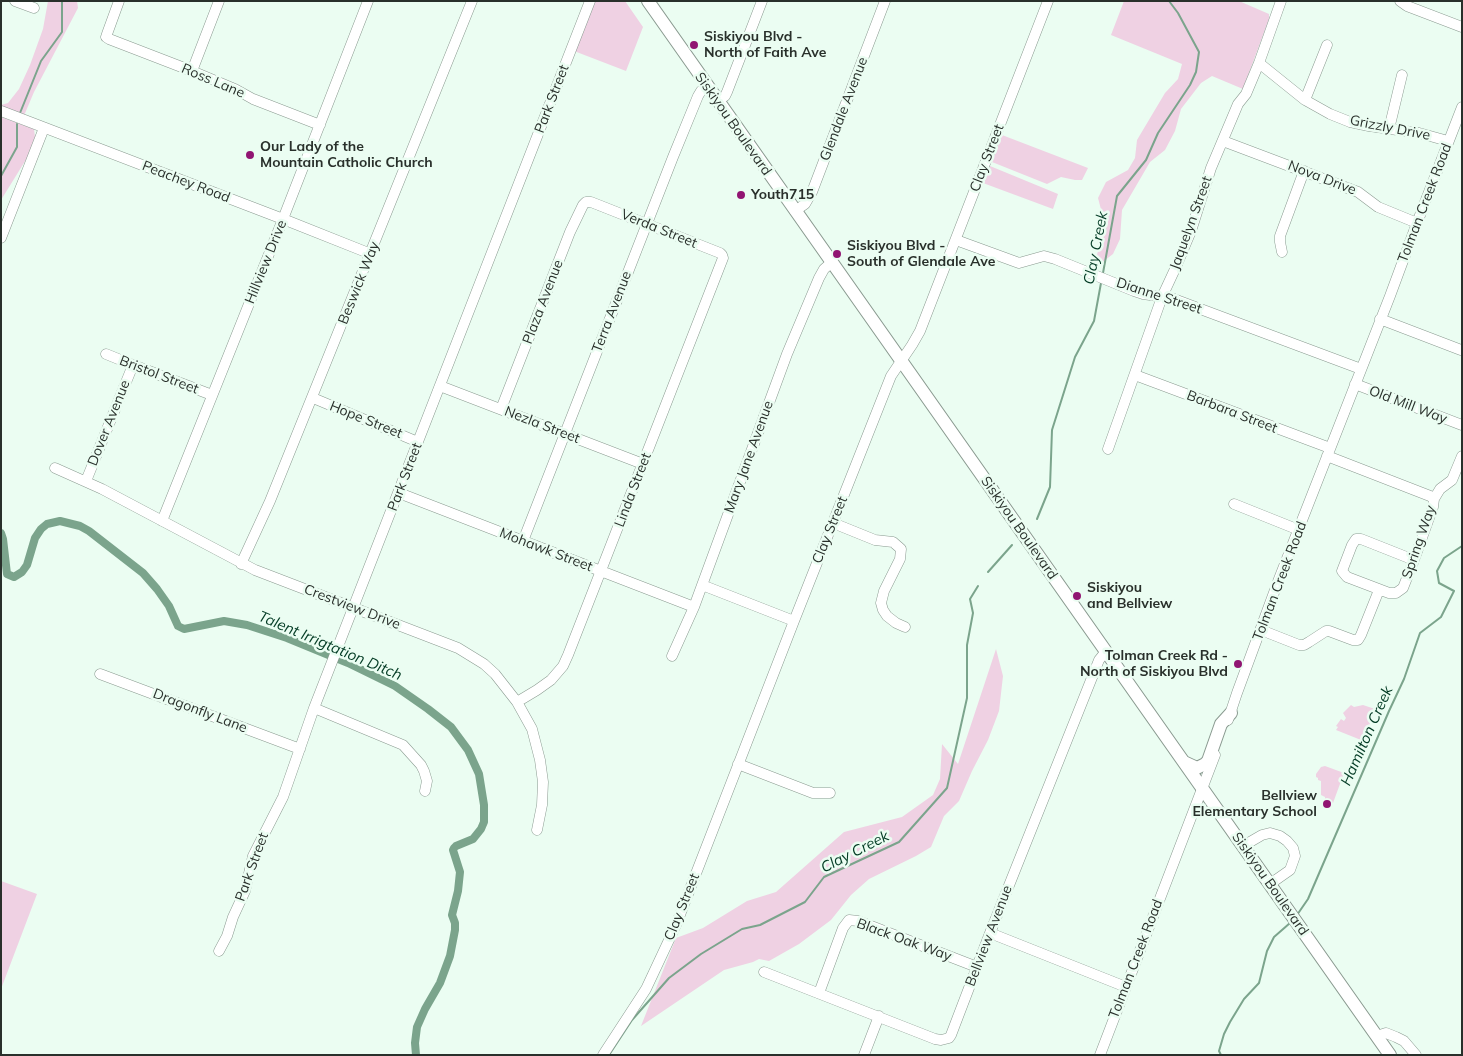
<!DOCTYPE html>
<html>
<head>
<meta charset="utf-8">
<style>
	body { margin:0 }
	#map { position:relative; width:1463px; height:1056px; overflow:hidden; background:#ebfdf2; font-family:Mulish,sans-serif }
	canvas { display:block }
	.frame { position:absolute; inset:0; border:2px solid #29302b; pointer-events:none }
</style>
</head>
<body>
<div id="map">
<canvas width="1463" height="1056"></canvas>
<div class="frame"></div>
</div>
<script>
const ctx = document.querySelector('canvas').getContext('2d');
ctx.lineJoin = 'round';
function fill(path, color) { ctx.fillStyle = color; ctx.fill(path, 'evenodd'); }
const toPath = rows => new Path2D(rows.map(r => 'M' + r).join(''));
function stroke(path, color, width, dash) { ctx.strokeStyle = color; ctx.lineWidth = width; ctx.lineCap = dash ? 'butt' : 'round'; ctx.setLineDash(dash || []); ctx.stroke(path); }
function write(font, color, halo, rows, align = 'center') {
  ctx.font = font + ' Mulish,sans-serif'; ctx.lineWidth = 5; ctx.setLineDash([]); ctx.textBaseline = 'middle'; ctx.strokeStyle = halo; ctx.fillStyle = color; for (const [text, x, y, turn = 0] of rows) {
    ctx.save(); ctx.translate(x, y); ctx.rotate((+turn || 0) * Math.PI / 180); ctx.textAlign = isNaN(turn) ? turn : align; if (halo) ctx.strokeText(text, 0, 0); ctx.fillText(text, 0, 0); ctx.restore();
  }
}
fill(toPath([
	[48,1,77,1,78,8,34,92,23,118,1,108,1,105,8,103,19,89,30,65,43,29],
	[594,1,625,1,643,27,626,71,574,51],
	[1124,1,1239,1,1269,14,1269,19,1243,89,1212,76,1201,83,1181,109,1175,131,1165,150,1150,162,1122,210,1120,239,1113,254,1100,264,1097,270,1092,268,1104,235,1103,217,1098,198,1106,182,1128,170,1135,158,1137,140,1165,93,1178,79,1182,64,1111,35],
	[1,117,34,129,35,137,27,158,1,200],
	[1002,135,1088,168,1082,180,1075,180,1061,177,1047,184,992,162],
	[990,166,1058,194,1053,209,983,183],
	[996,649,1003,676,999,711,988,740,972,771,959,801,944,816,931,847,916,856,869,879,851,895,831,920,799,944,769,961,759,959,753,962,724,970,641,1026,676,938,703,928,747,901,776,892,844,832,902,817,933,795,940,779,942,744,958,764],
	[1351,705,1354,707,1363,705,1375,709,1365,737,1361,740,1336,730,1338,727,1336,726,1341,719,1344,721,1346,718,1343,713],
	[1325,766,1344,773,1333,803,1325,800,1325,797,1321,795,1321,781,1318,780,1318,778,1316,777,1316,774,1321,767],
	[1,881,37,894,1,989]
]), '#efd1e3');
stroke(toPath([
	[20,113,41,61,62,32,62,1],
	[1,176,17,147,17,124],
	[1103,273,1117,196,1146,160,1158,133,1190,85,1196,72,1199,52,1178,13,1169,1],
	[1037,519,1050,487,1052,430,1075,357,1094,321,1101,283],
	[988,572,1012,545],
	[1297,915,1308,899,1389,711,1404,679,1420,633,1441,617,1454,591,1439,583,1437,571,1444,558,1462,546],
	[609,1055,632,1020,669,978,701,954,742,929,760,925,805,902,824,877,899,842,947,788,967,698,967,645,973,613,970,599,978,586],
	[1221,1055,1219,1051,1224,1034,1230,1022,1244,999,1259,983,1267,951,1274,937,1290,923]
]), '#7ba48c', 2);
stroke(toPath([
	[1,533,3,539,7,574,14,577,22,572,27,565,35,538,41,529,47,524,60,521,80,526,89,531,143,573,157,589,169,606,178,626,184,629,224,621,247,625,287,638,348,663,395,686,428,709,451,727,468,750,479,774,484,805,484,822,481,829,473,839,456,846,454,848,453,850,460,872,458,891,452,915,455,923,455,930,450,956,440,983,425,1009,417,1027,415,1043,416,1055]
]), '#7ba48c', 8);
const minor = toPath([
	[15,1,34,8],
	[119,1,107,34,106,37,109,39,192,71,235,89,253,99,320,125],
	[1400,1,1407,6,1462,27],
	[1259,63,1305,100,1330,114,1350,122,1369,126,1419,133,1448,141],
	[192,71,219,1],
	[1305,100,1327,45],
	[718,101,725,96,727,92,762,1],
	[1,111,283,219,371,254],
	[1389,129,1402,75],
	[1223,141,1358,192,1378,207,1417,223],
	[795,211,805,204,812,192,885,1],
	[1,238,44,128],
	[956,240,1019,263,1044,256,1055,259,1134,291,1143,294,1171,298,1361,369],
	[1282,252,1280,242,1280,236,1304,171],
	[1380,319,1461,350],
	[106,354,133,365,212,395],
	[1135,375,1330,448],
	[1355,384,1462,425],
	[440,386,643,464],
	[313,398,418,442],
	[501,409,570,232,583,205,586,202,591,202,720,253,722,255,723,258,568,655,563,666,551,680,537,690,517,702],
	[1108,449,1162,297,1175,269,1191,231,1211,168,1238,104,1246,94,1259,63,1281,1],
	[1327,456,1430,496,1434,499],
	[55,468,102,489,255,570,458,648,484,664,495,674,517,702,532,729,540,760,543,782,542,805,537,830],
	[86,481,133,365],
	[399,493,694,607],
	[1234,504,1299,530],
	[162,521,283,219,368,1],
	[833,523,875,540,893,542,901,549,900,559,884,591,881,603,883,610,887,616,896,623,905,627],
	[523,541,673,157,698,96,701,91,707,87],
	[1414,560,1361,539,1356,539,1352,545,1342,571,1347,577,1389,593,1396,593,1403,588,1414,560,1433,507,1434,499,1440,489,1452,480,1462,456],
	[241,564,270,501,472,1],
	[702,585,794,621],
	[1261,630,1299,645,1304,645,1309,642,1326,631,1329,631,1353,640,1358,640,1361,635,1379,590],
	[672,656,694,607,787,354,819,278,824,269,831,263],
	[100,674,300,749],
	[314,708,403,745,421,765,424,771,427,781,425,791],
	[1228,720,1237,693,1279,579,1390,296,1417,223,1462,107],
	[738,764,813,793,830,793],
	[1243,846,1262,835,1270,833,1280,836,1287,841,1293,848,1295,856,1290,870,1270,884],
	[990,933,1126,987],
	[219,951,227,936,233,917,245,891,253,856,283,797,314,708,590,1],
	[764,972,935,1039,941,1040,949,1038,951,1035,990,933,1099,660,1103,655,1107,653],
	[819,993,843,928,849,920,858,921,977,967],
	[1377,1036,1386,1033,1396,1037,1404,1041,1416,1055],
	[603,1055,646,989,676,925,794,621,891,376,912,345,920,331,1048,1],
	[864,1055,879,1016],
	[1100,1055,1215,755]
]);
const major = toPath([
	[648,1,1390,1055],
	[1184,762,1197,768,1205,764,1208,761,1221,724,1231,713]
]);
stroke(minor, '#8a9a90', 11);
stroke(major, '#8a9a90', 14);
stroke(minor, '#fff', 10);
stroke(major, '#fff', 12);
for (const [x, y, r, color] of [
	[694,45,5,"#911572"],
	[250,155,5,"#911572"],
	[741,195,5,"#911572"],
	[837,254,5,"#911572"],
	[1077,596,5,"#911572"],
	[1238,664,5,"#911572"],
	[1327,804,5,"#911572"]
]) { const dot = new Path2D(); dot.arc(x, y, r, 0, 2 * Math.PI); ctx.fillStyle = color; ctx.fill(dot); stroke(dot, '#ebfdf2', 2); }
write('bold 14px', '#29302b', '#ebfdf2', [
	["Siskiyou Blvd -",704,37],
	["North of Faith Ave",704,53],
	["Our Lady of the",260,147],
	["Mountain Catholic Church",260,163],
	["Youth715",751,195],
	["Siskiyou Blvd -",847,246],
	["South of Glendale Ave",847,262],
	["Siskiyou",1087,588],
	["and Bellview",1087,604],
	["Tolman Creek Rd -",1228,656,"right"],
	["North of Siskiyou Blvd",1228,672,"right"],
	["Bellview",1317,796,"right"],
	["Elementary School",1317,812,"right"]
], 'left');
write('14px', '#29302b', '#ebfdf2', [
	["Ross Lane",213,81,23],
	["Park Street",552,99,-69],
	["Glendale Avenue",844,109,-69],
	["Siskiyou Boulevard",733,124,55],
	["Grizzly Drive",1390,128,11],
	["Clay Street",987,158,-69],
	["Nova Drive",1322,178,21],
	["Peachey Road",186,182,21],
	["Tolman Creek Road",1425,203,-69],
	["Jaquelyn Street",1191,223,-70],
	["Verda Street",659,229,22],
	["Hillview Drive",266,262,-68],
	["Beswick Way",359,283,-68],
	["Dianne Street",1159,296,18],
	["Plaza Avenue",543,302,-69],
	["Terra Avenue",612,312,-69],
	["Bristol Street",159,375,21],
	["Old Mill Way",1408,405,21],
	["Barbara Street",1232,412,21],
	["Hope Street",366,420,22],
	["Dover Avenue",109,423,-68],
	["Nezla Street",542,425,21],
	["Mary Jane Avenue",749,457,-70],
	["Park Street",405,477,-69],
	["Linda Street",633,490,-69],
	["Siskiyou Boulevard",1019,528,55],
	["Clay Street",830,530,-68],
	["Spring Way",1419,542,-71],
	["Mohawk Street",546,550,21],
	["Tolman Creek Road",1280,581,-69],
	["Crestview Drive",352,607,21],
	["Dragonfly Lane",200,711,21],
	["Park Street",252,867,-70],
	["Siskiyou Boulevard",1270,884,55],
	["Clay Street",682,907,-68],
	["Bellview Avenue",989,936,-69],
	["Black Oak Way",904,940,20],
	["Tolman Creek Road",1136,959,-69]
]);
write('italic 15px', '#033b24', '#ebfdf2', [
	["Clay Creek",1096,248,-79],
	["Talent Irrigtation Ditch",330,646,23],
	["Hamilton Creek",1367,736,-66],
	["Clay Creek",855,852,-27]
]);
</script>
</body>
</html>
